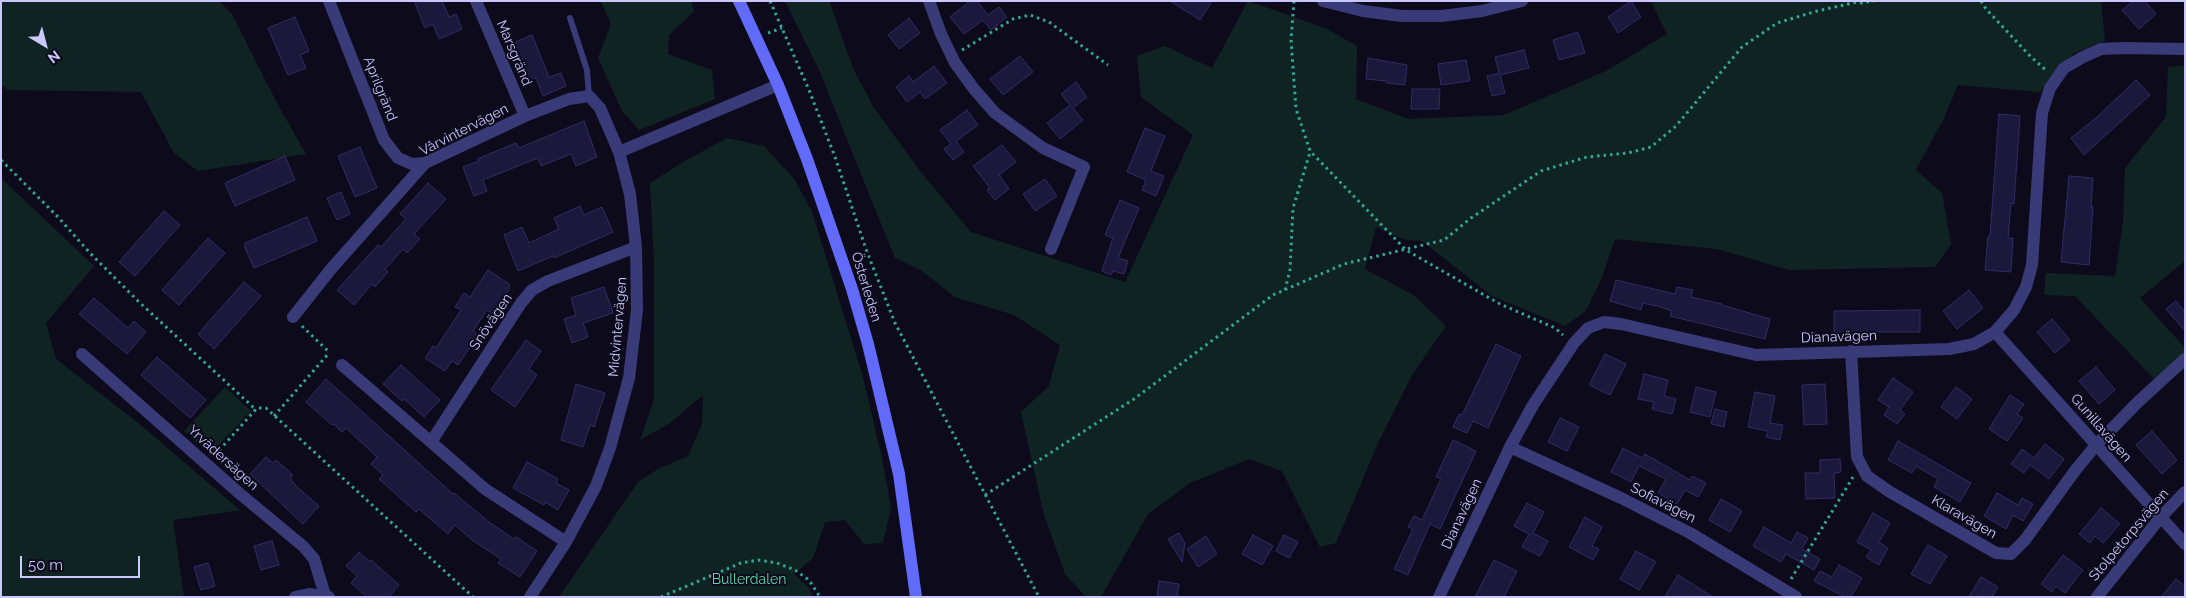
<!DOCTYPE html>
<html>
<head>
<meta charset="utf-8">
<style>
	body { margin:0 }
	#map { position:relative; width:2186px; height:598px; overflow:hidden; background:#0d0b1b; font-family:Raleway,sans-serif }
	canvas { display:block }
	.frame { position:absolute; inset:0; border:2px solid #c9c7fd; pointer-events:none }
	.north { position:absolute; left:20px; top:20px; width:50px; height:50px; -webkit-text-stroke:4px #0d0b1b; paint-order:stroke; rotate:143deg; font-size:14px; font-weight:700; line-height:20px; text-align:center; color:#c9c7fd }
	.north::after { content:''; display:block; margin:auto; width:18px; height:22px; background:#c9c7fd; clip-path:polygon(50% 0,100% 100%,50% 72%,0 100%) }
	.scale { position:absolute; left:20px; top:556px; width:120px; height:22px; box-sizing:border-box; border:2px solid #c9c7fd; border-top:0; padding-left:6px; font-size:15px; line-height:18px; white-space:nowrap; color:#c9c7fd; -webkit-text-stroke:4px #0d0b1b; paint-order:stroke }
</style>
</head>
<body>
<div id="map">
<canvas width="2186" height="598"></canvas>
<div class="frame"></div>
<div class="north">N</div>
<div class="scale">50 m</div>
</div>
<script>
const ctx = document.querySelector('canvas').getContext('2d');
ctx.lineJoin = 'round';
function fill(path, color) { ctx.fillStyle = color; ctx.fill(path, 'evenodd'); }
const toPath = rows => new Path2D(rows.map(r => 'M' + r).join(''));
function stroke(path, color, width, dash) { ctx.strokeStyle = color; ctx.lineWidth = width; ctx.lineCap = dash ? 'butt' : 'round'; ctx.setLineDash(dash || []); ctx.stroke(path); }
function write(font, color, halo, rows, align = 'center') {
  ctx.font = font + ' Raleway,sans-serif'; ctx.lineWidth = 4; ctx.setLineDash([]); ctx.textBaseline = 'middle'; ctx.strokeStyle = halo; ctx.fillStyle = color; for (const [text, x, y, turn = 0] of rows) {
    ctx.save(); ctx.translate(x, y); ctx.rotate((+turn || 0) * Math.PI / 180); ctx.textAlign = isNaN(turn) ? turn : align; if (halo) ctx.strokeText(text, 0, 0); ctx.fillText(text, 0, 0); ctx.restore();
  }
}
fill(toPath([
	[1,1,219,1,232,14,277,103,306,154,198,171,174,153,141,92,8,90,1,85],
	[601,1,691,1,694,11,669,35,668,54,712,70,715,99,639,130,622,111,598,58,611,24],
	[785,1,829,1,853,68,874,108,920,171,971,232,1125,282,1193,135,1141,97,1137,56,1165,46,1212,68,1248,1,1325,28,1357,46,1356,99,1408,119,1504,115,1606,71,1667,34,1651,1,2101,1,2105,41,2074,53,2052,75,2040,92,1958,85,1943,120,1916,170,1942,193,1951,244,1935,267,1789,270,1717,249,1615,239,1601,280,1586,311,1565,326,1492,296,1422,241,1406,240,1376,227,1365,269,1415,296,1446,326,1412,375,1378,443,1336,543,1320,547,1282,471,1249,459,1190,483,1148,514,1101,597,1086,597,1065,574,1044,515,1021,412,1049,386,1060,345,1014,315,955,297,921,270,895,258,819,70],
	[2185,65,2185,261,2140,298,2185,348,2185,358,2156,381,2075,296,2044,295,2046,273,2115,276,2123,222,2125,168,2166,117,2168,67],
	[727,138,764,146,795,180,812,212,863,377,882,458,891,508,883,543,864,544,845,520,825,522,813,558,794,574,807,586,814,597,559,597,638,482,658,469,688,456,702,424,703,395,670,423,640,440,654,400,654,265,650,183,683,162],
	[1,178,94,266,46,323,56,359,142,426,240,510,173,520,184,597,1,597],
	[225,387,251,411,210,454,184,431]
]), '#0f2422');
const building = toPath([
	[414,1,442,1,449,17,456,14,462,29,439,39,433,24,425,28,414,1],
	[970,1,977,1,988,15,999,7,1007,17,991,30,983,20,964,34,950,17,970,1],
	[1170,1,1212,1,1200,20,1170,1],
	[1631,1,1641,17,1618,33,1608,17,1631,1],
	[2133,1,2145,1,2156,14,2139,29,2122,10,2133,1],
	[295,17,309,51,300,55,306,68,288,75,268,28,295,17],
	[909,18,920,33,899,49,888,35,909,18],
	[1578,32,1585,53,1559,60,1553,40,1578,32],
	[532,35,549,77,561,73,566,86,543,96,536,78,529,81,513,43,532,35],
	[1524,50,1529,68,1500,75,1505,93,1492,96,1487,76,1499,73,1495,57,1524,50],
	[1020,56,1033,72,1003,95,990,79,1020,56],
	[1368,58,1407,65,1405,85,1387,83,1387,81,1366,79,1368,58],
	[1466,60,1470,81,1441,85,1438,64,1466,60],
	[934,66,947,83,925,99,920,92,907,102,896,87,909,76,913,82,934,66],
	[2136,80,2150,95,2084,155,2071,138,2096,118,2136,80],
	[1076,82,1087,97,1073,108,1083,120,1060,139,1047,123,1070,105,1061,94,1076,82],
	[1412,89,1440,89,1439,109,1411,109,1412,89],
	[967,110,978,125,956,141,964,152,953,160,944,149,951,144,940,130,967,110],
	[1999,114,2020,116,2014,204,2011,203,2008,238,2013,238,2011,272,1985,270,1988,236,1990,236,1999,114],
	[584,121,597,157,576,166,571,154,541,166,538,158,483,180,487,191,474,196,463,167,479,161,477,159,516,143,519,148,584,121],
	[1145,128,1165,136,1151,171,1164,176,1156,196,1142,190,1146,180,1127,172,1145,128],
	[1002,145,1016,162,999,175,1009,189,995,200,987,190,990,188,973,166,1002,145],
	[360,147,377,188,355,197,338,156,360,147],
	[285,156,295,180,235,206,225,183,285,156],
	[2069,176,2093,178,2091,207,2093,207,2089,265,2061,262,2069,176],
	[1045,179,1057,196,1035,211,1023,194,1045,179],
	[428,183,446,199,414,234,420,239,407,253,403,249,385,269,388,272,375,287,372,284,354,305,337,290,378,245,381,247,406,219,400,214,428,183],
	[341,192,350,214,337,220,327,198,341,192],
	[1120,200,1139,208,1118,258,1128,261,1124,274,1113,271,1111,275,1102,271,1113,238,1105,235,1120,200],
	[580,206,584,215,602,207,613,232,554,258,553,256,518,271,504,235,522,227,529,243,559,229,554,218,580,206],
	[164,211,180,225,135,276,119,262,164,211],
	[307,217,317,241,254,268,245,248,245,243,307,217],
	[208,238,225,253,179,305,162,290,208,238],
	[488,270,509,284,509,289,493,314,487,310,473,331,478,335,458,365,452,361,445,371,425,358,433,346,436,348,461,310,455,307,464,293,470,297,488,270],
	[1616,280,1675,294,1677,287,1693,290,1691,297,1722,304,1722,305,1770,319,1765,339,1670,316,1672,311,1655,305,1655,306,1643,303,1641,310,1610,301,1616,280],
	[244,282,261,296,214,349,198,334,244,282],
	[604,287,613,313,583,323,588,337,572,343,564,319,576,315,571,298,604,287],
	[1969,290,1983,308,1957,329,1943,311,1969,290],
	[94,298,128,328,134,321,146,332,127,354,79,314,94,298],
	[2176,301,2185,312,2185,331,2166,309,2176,301],
	[1920,310,1920,332,1865,332,1865,335,1834,335,1834,311,1920,310],
	[2052,319,2070,340,2055,353,2037,332,2052,319],
	[526,340,541,351,529,369,537,375,515,407,491,390,526,340],
	[1496,344,1521,356,1488,428,1473,421,1467,433,1453,427,1459,414,1462,415,1496,344],
	[1605,354,1626,364,1610,395,1589,385,1605,354],
	[157,357,206,400,190,418,141,375,157,357],
	[401,365,440,400,424,417,404,399,402,401,383,384,401,365],
	[2096,367,2115,390,2099,404,2079,381,2096,367],
	[1644,374,1668,380,1664,396,1676,399,1672,414,1652,409,1654,402,1638,399,1644,374],
	[1893,378,1913,392,1900,410,1905,414,1897,424,1884,415,1889,407,1878,400,1893,378],
	[326,379,453,494,454,493,489,522,514,539,516,537,537,551,520,577,498,563,501,559,472,540,455,525,448,534,419,509,416,512,379,479,383,475,371,464,377,457,346,428,342,432,334,424,332,425,306,402,326,379],
	[576,384,605,393,594,427,590,425,583,447,561,440,576,384],
	[1825,384,1827,424,1804,425,1802,385,1825,384],
	[1696,387,1716,392,1710,417,1690,412,1696,387],
	[1956,387,1972,399,1957,419,1941,407,1956,387],
	[1755,392,1775,396,1770,423,1783,425,1780,440,1766,437,1768,431,1748,427,1755,392],
	[2010,395,2024,404,2017,414,2023,418,2007,441,1989,429,2010,395],
	[1715,409,1727,412,1724,427,1711,424,1715,409],
	[1560,418,1579,427,1567,451,1548,442,1560,418],
	[2152,431,2177,460,2162,474,2136,445,2152,431],
	[1453,440,1476,451,1440,529,1430,524,1408,575,1394,569,1413,529,1408,527,1414,516,1422,520,1441,479,1436,477,1453,440],
	[1898,441,1971,483,1960,502,1934,487,1938,479,1916,466,1912,473,1888,460,1898,441],
	[2045,444,2064,459,2049,479,2030,465,2024,473,2011,464,2022,449,2034,458,2045,444],
	[1623,448,1642,458,1645,454,1690,480,1692,476,1706,483,1698,497,1685,490,1677,504,1658,493,1666,479,1639,466,1631,482,1611,472,1623,448],
	[266,457,273,463,276,460,293,475,290,478,296,486,319,506,303,524,250,474,266,457],
	[1840,459,1841,472,1834,473,1835,498,1806,499,1805,473,1820,473,1820,460,1840,459],
	[527,462,558,479,556,483,569,490,558,510,545,502,544,505,513,488,527,462],
	[1997,493,2018,505,2022,498,2033,504,2023,521,2013,515,2006,529,1984,516,1997,493],
	[1721,499,1742,511,1730,532,1709,520,1721,499],
	[1527,503,1544,512,1533,533,1548,541,1540,556,1522,547,1529,534,1514,526,1527,503],
	[2101,508,2120,524,2103,543,2095,536,2090,543,2079,534,2101,508],
	[1873,513,1890,523,1879,542,1888,548,1879,565,1866,557,1871,550,1857,542,1873,513],
	[1585,517,1602,527,1592,546,1599,549,1593,560,1569,547,1585,517],
	[1764,527,1791,543,1797,532,1808,538,1802,549,1820,559,1814,570,1786,554,1781,562,1753,546,1764,527],
	[1179,533,1185,543,1182,562,1168,539,1179,533],
	[1253,535,1273,546,1262,565,1242,554,1253,535],
	[1284,535,1298,542,1289,558,1276,551,1284,535],
	[1206,536,1217,554,1198,567,1187,549,1206,536],
	[272,541,279,565,261,570,254,546,272,541],
	[1928,545,1947,556,1930,584,1911,574,1928,545],
	[1636,551,1656,562,1639,590,1620,579,1636,551],
	[359,552,370,562,371,560,399,585,389,597,367,597,351,583,357,576,346,566,359,552],
	[2063,555,2083,570,2065,593,2056,586,2052,592,2041,584,2063,555],
	[1494,560,1517,571,1504,597,1475,597,1494,560],
	[208,563,215,586,201,590,194,567,208,563],
	[1839,565,1862,578,1851,597,1845,597,1814,581,1820,571,1832,577,1839,565],
	[1678,575,1713,597,1665,597,1678,575],
	[1981,577,1998,587,1992,597,1969,597,1981,577],
	[2176,579,2185,586,2185,597,2161,597,2176,579],
	[1159,581,1179,584,1177,597,1157,597,1159,581]
]);
fill(building, '#1c183b');
stroke(building, '#322b66', 1);
stroke(toPath([
	[770,1,809,90,835,157,867,252,895,323,1039,597],
	[1294,1,1291,40,1296,109,1310,151,1406,250,1500,304,1555,328,1563,335],
	[1981,1,1986,9,2031,57,2047,71],
	[1860,3,1874,1],
	[768,33,782,28],
	[962,50,1013,19,1030,15,1049,22,1108,65],
	[1,160,58,217,89,252,139,302,253,407,257,408],
	[1285,290,1290,270,1293,208,1310,152],
	[302,326,330,353],
	[274,416,329,353],
	[215,455,257,408,266,408,473,597],
	[985,495,1134,399,1273,295,1344,264,1444,240,1471,218,1541,171,1587,157,1628,153,1651,147,1676,126,1742,47,1777,23,1817,11,1862,1],
	[1791,579,1853,477],
	[661,597,741,563,758,560,777,563,795,570,809,580,820,597]
]), '#30a797', 3, [2.5, 4]);
stroke(toPath([
	[570,18,587,70,589,96]
]), '#383b78', 6);
stroke(toPath([
	[329,1,384,140,398,158,412,164,425,163],
	[476,1,525,116],
	[929,1,941,34,955,63,974,89,995,113,1043,148,1084,167,1051,249],
	[1323,1,1363,11,1402,16,1442,16,1482,11,1522,1],
	[619,152,778,85],
	[293,317,331,269,425,163,525,116,569,99,589,96,600,108,619,152,630,194,636,247,637,310,629,378,610,448,596,486,566,542,530,597],
	[1995,332,2185,544],
	[1851,351,1857,457,1867,476,1890,492,1996,553,2011,554,2025,540,2074,472,2096,445,2138,402,2185,359],
	[82,354,239,493,304,547,314,559,325,595],
	[342,365,431,442],
	[1510,447,1621,498,1690,533,1796,597],
	[566,542,485,489,431,442,521,303,532,290,548,281,636,247],
	[295,597,309,594,329,597],
	[1439,597,1510,447,1533,405,1574,343,1588,328,1604,322,1621,324,1756,355,1949,349,1974,344,1995,332,2014,310,2026,287,2032,265,2042,113,2050,88,2064,68,2083,57,2101,49,2123,48,2185,49],
	[2097,597,2160,518,2185,492]
]), '#383b78', 12);
stroke(toPath([
	[739,1,778,85,807,159,852,289,868,344,899,474,916,597]
]), '#616af9', 12);
write('14px', '#c9c7fd', '#0d0b1b', [
	["Marsgränd",514,53,67],
	["Aprilgränd",380,89,68],
	["Vårvintervägen",464,130,-27],
	["Österleden",866,287,73],
	["Snövägen",491,322,-56],
	["Midvintervägen",618,327,-85],
	["Dianavägen",1839,337,-2],
	["Gunillavägen",2101,428,49],
	["Yrvädersägen",223,458,42],
	["Sofiavägen",1663,503,27],
	["Dianavägen",1462,514,-65],
	["Klaravägen",1964,517,30],
	["Stolpetorpsvägen",2129,535,-50]
]);
write('14px', '#57d9ae', '#0d0b1b', [
	["Bullerdalen",749,580]
]);
</script>
</body>
</html>
